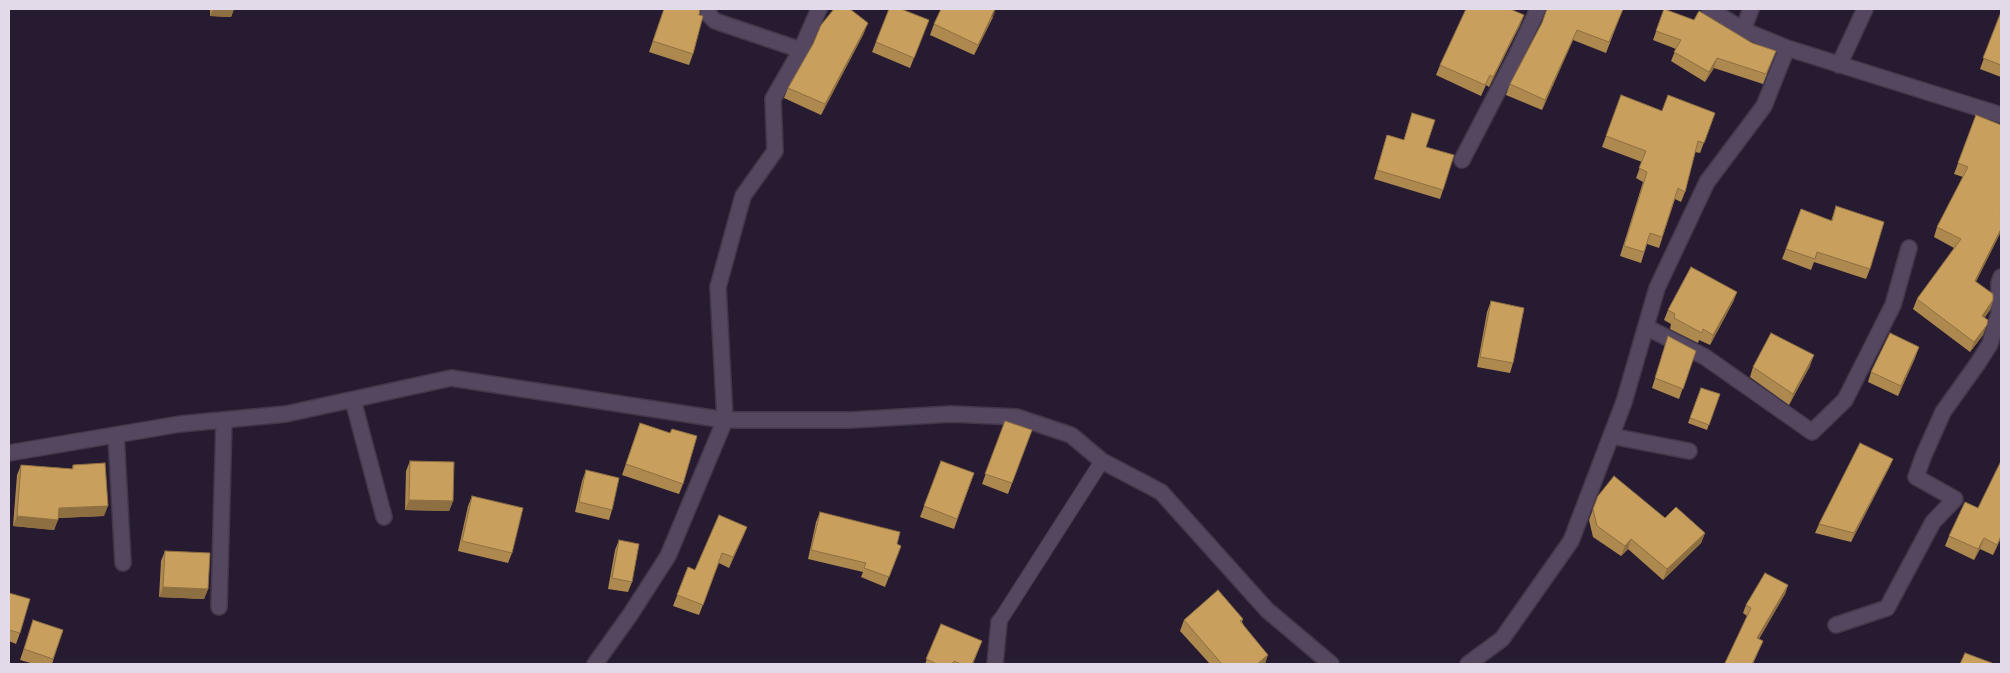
<!DOCTYPE html>
<html>
<head>
<meta charset="utf-8">
<style>
	body { margin:0 }
	#map { position:relative; width:2010px; height:673px; overflow:hidden; background:#271b31; font-family:"DejaVu Sans",sans-serif }
	canvas { display:block }
	.frame { position:absolute; inset:0; border:10px solid #e2dae9; pointer-events:none }
</style>
</head>
<body>
<div id="map">
<canvas width="2010" height="673"></canvas>
<div class="frame"></div>
</div>
<script>
const ctx = document.querySelector('canvas').getContext('2d');
ctx.lineJoin = 'round';
const toPath = rows => new Path2D(rows.map(r => 'M' + r).join(''));
function stroke(path, color, width, dash) { ctx.strokeStyle = color; ctx.lineWidth = width; ctx.lineCap = dash ? 'butt' : 'round'; ctx.setLineDash(dash || []); ctx.stroke(path); }
function fill(path, color) { ctx.fillStyle = color; ctx.fill(path, 'evenodd'); }
const lane = toPath([
	[999,622,1102,461]
]);
const street = toPath([
	[1709,9,1743,30,1787,48,2001,115],
	[1743,30,1751,9],
	[801,50,819,9],
	[1839,65,1865,9],
	[1462,160,1516,56,1538,9],
	[1646,327,1705,357,1812,432,1845,400,1893,305,1909,248],
	[353,400,384,517],
	[116,435,123,563],
	[1611,436,1689,451],
	[9,453,180,424,286,414,451,378,725,420,718,287,743,196,775,151,773,99,801,50,715,21,708,14,709,9],
	[219,607,224,420],
	[1836,625,1887,608,1933,522,1955,499,1916,477,1923,457,1943,412,1978,363,1990,344,1999,313,1999,283,2001,277],
	[595,664,630,615,668,556,725,420,851,420,951,414,1017,417,1071,435,1102,461,1161,492,1267,610,1331,664],
	[995,664,999,622],
	[1468,664,1502,639,1571,541,1624,402,1657,288,1707,182,1764,106,1787,48]
]);
stroke(lane, '#42384a', 16);
stroke(street, '#42384a', 18);
stroke(lane, '#54475f', 14);
stroke(street, '#54475f', 15);
fill(toPath([
	[210,9,234,9,231,17,210,16],
	[664,9,693,54,689,65,649,52],
	[1623,9,1606,53,1573,40,1542,110,1506,95,1510,84,1542,23],
	[1664,9,1752,43,1776,51,1763,84,1714,68,1705,82,1671,61,1676,49,1653,40],
	[2001,12,2001,77,1980,69],
	[1524,15,1520,25,1489,87,1486,85,1481,96,1436,75,1440,65],
	[993,17,974,55,930,35,934,24],
	[929,20,910,68,872,52,876,42],
	[864,33,821,115,784,98,788,88],
	[1621,95,1662,111,1715,113,1700,153,1695,152,1685,192,1681,202,1675,199,1659,248,1647,244,1641,263,1620,256,1643,182,1636,178,1642,162,1602,147],
	[1412,113,1443,190,1440,199,1374,179,1387,135,1404,140],
	[1976,115,1976,282,1993,300,1990,310,1985,317,1983,335,1970,352,1913,309,1917,299,1954,248,1934,237,1937,227,1963,177,1954,174],
	[1836,206,1870,269,1866,279,1814,262,1811,270,1782,259,1801,209,1831,221],
	[1737,292,1733,302,1710,345,1699,340,1698,343,1670,329,1671,324,1664,320,1668,310],
	[1491,301,1513,363,1510,373,1477,367,1487,312],
	[1668,336,1696,351,1679,399,1652,388],
	[1919,347,1915,358,1898,396,1868,382,1871,372],
	[1810,366,1789,405,1750,377,1753,367],
	[1701,388,1720,394,1707,430,1688,423],
	[1005,421,1032,430,1008,494,982,484],
	[640,423,683,484,679,494,622,475],
	[1893,459,1889,468,1851,542,1815,533,1819,524],
	[410,461,453,501,449,511,405,510,406,471],
	[941,461,974,473,954,529,920,517],
	[21,465,72,469,73,465,104,516,58,518,54,530,13,526,17,475],
	[586,470,612,510,609,520,575,512,582,481],
	[472,496,512,553,508,563,458,551,468,506],
	[1598,496,1665,518,1705,533,1701,543,1663,580,1628,549,1621,556,1593,537,1589,520],
	[1978,508,2001,538,1993,555,1980,549,1974,560,1945,546,1949,536],
	[820,512,901,546,885,587,861,577,863,572,808,559,816,522],
	[747,527,729,568,719,563,699,615,673,606,688,567,695,570],
	[619,540,632,582,628,592,608,589,615,550],
	[165,551,208,589,204,599,159,597,161,561],
	[1788,585,1785,594,1759,639,1763,641,1753,664,1725,664,1747,616,1743,613,1746,605],
	[9,593,20,633,16,644,9,641],
	[1243,619,1242,622,1265,664,1210,664,1180,631,1184,620],
	[941,624,982,641,973,664,925,664],
	[30,630,63,630,52,664,34,664,20,660]
]), '#ad8950');
fill(toPath([
	[213,9,234,9,231,17,210,16],
	[996,9,993,17,974,55,978,45],
	[1524,15,1520,25,1489,87,1493,77],
	[868,23,864,33,821,115,825,104],
	[1577,30,1573,40,1542,110,1545,100],
	[1717,58,1714,68,1705,82,1709,72],
	[2001,229,2001,232,1971,292,1975,281],
	[1737,292,1733,302,1710,345,1713,335],
	[1993,300,1990,310,1978,326,1982,316],
	[1987,325,1983,335,1970,352,1974,342],
	[1919,347,1915,358,1898,396,1901,386],
	[1814,355,1810,366,1789,405,1793,394],
	[1893,459,1889,468,1851,542,1854,533],
	[409,500,453,501,449,511,405,510],
	[108,506,104,516,55,518,59,508],
	[17,516,58,520,54,530,13,526],
	[747,527,743,537,729,568,733,557],
	[1705,533,1701,543,1663,580,1667,569],
	[2001,536,2001,538,1993,555,1997,545],
	[1984,538,1980,549,1974,560,1978,549],
	[1631,539,1628,549,1621,556,1625,546],
	[1788,585,1785,594,1754,647,1757,638],
	[163,587,208,589,204,599,159,597],
	[1268,655,1265,664,1257,664]
]), '#8d6f41');
const building = toPath([
	[664,9,700,9,699,15,703,16,693,54,653,41,664,9],
	[834,9,850,9,868,23,825,104,788,88,813,44,821,25,834,9],
	[889,9,901,9,929,20,914,58,876,42,889,9],
	[941,9,995,9,978,45,934,24,941,9],
	[1466,9,1510,9,1524,15,1493,77,1490,75,1485,85,1440,65,1466,9],
	[1547,9,1623,9,1609,42,1577,30,1545,100,1510,84,1542,23,1547,9],
	[1664,9,1694,20,1699,11,1752,43,1776,51,1766,74,1717,58,1709,72,1674,52,1681,40,1656,31,1664,9],
	[2001,12,2001,65,1983,58,2001,12],
	[1621,95,1662,111,1668,95,1715,113,1704,143,1698,141,1685,192,1678,188,1662,237,1650,233,1644,252,1624,246,1647,172,1639,168,1646,151,1606,136,1621,95],
	[1412,113,1435,120,1426,147,1454,155,1443,190,1377,170,1387,135,1404,140,1412,113],
	[1976,115,2001,125,2001,211,2000,214,2001,214,2001,229,1975,281,1993,294,1993,300,1982,316,1988,320,1987,325,1974,342,1917,299,1961,239,1937,227,1968,167,1958,163,1976,115],
	[1836,206,1884,222,1870,269,1817,252,1815,259,1786,249,1801,209,1832,221,1836,206],
	[1691,267,1737,292,1713,335,1703,329,1702,333,1674,318,1675,314,1668,310,1691,267],
	[1491,301,1524,308,1513,363,1480,357,1491,301],
	[1771,333,1814,355,1793,394,1753,367,1771,333],
	[1890,333,1919,347,1901,386,1871,372,1890,333],
	[1668,336,1696,351,1683,389,1655,378,1668,336],
	[1701,388,1720,394,1709,425,1690,418,1701,388],
	[1005,421,1032,430,1012,483,985,474,1005,421],
	[640,423,670,433,672,429,697,436,683,484,626,464,640,423],
	[1860,443,1893,459,1854,533,1819,524,1860,443],
	[410,461,454,462,453,501,409,500,410,461],
	[941,461,974,473,957,519,924,506,941,461],
	[2001,461,2001,536,1997,545,1984,538,1978,549,1949,536,1965,502,1978,508,2001,461],
	[105,463,108,506,59,508,58,520,17,516,21,465,73,469,73,465,105,463],
	[586,470,619,478,612,510,579,502,586,470],
	[1614,476,1665,518,1676,507,1705,533,1667,569,1631,539,1625,546,1597,526,1593,509,1598,496,1614,476],
	[472,496,523,508,512,553,462,541,472,496],
	[820,512,900,532,897,544,901,546,889,577,864,568,866,563,811,550,820,512],
	[719,515,747,527,733,557,722,553,703,605,677,595,688,567,695,570,719,515],
	[619,540,639,544,632,582,612,578,619,540],
	[165,551,210,553,208,589,163,587,165,551],
	[1765,573,1788,585,1757,638,1763,641,1752,664,1727,664,1725,663,1751,608,1746,605,1765,573],
	[1218,590,1243,619,1240,621,1268,655,1257,664,1222,664,1184,620,1218,590],
	[9,593,30,599,20,633,9,630,9,593],
	[33,620,63,630,53,659,24,649,33,620],
	[941,624,982,641,972,664,961,664,954,661,952,664,937,664,926,659,941,624],
	[1965,653,1992,663,1992,664,1960,664,1965,653]
]);
fill(building, '#c99f5d');
stroke(building, '#8d6f41', 1);
</script>
</body>
</html>
